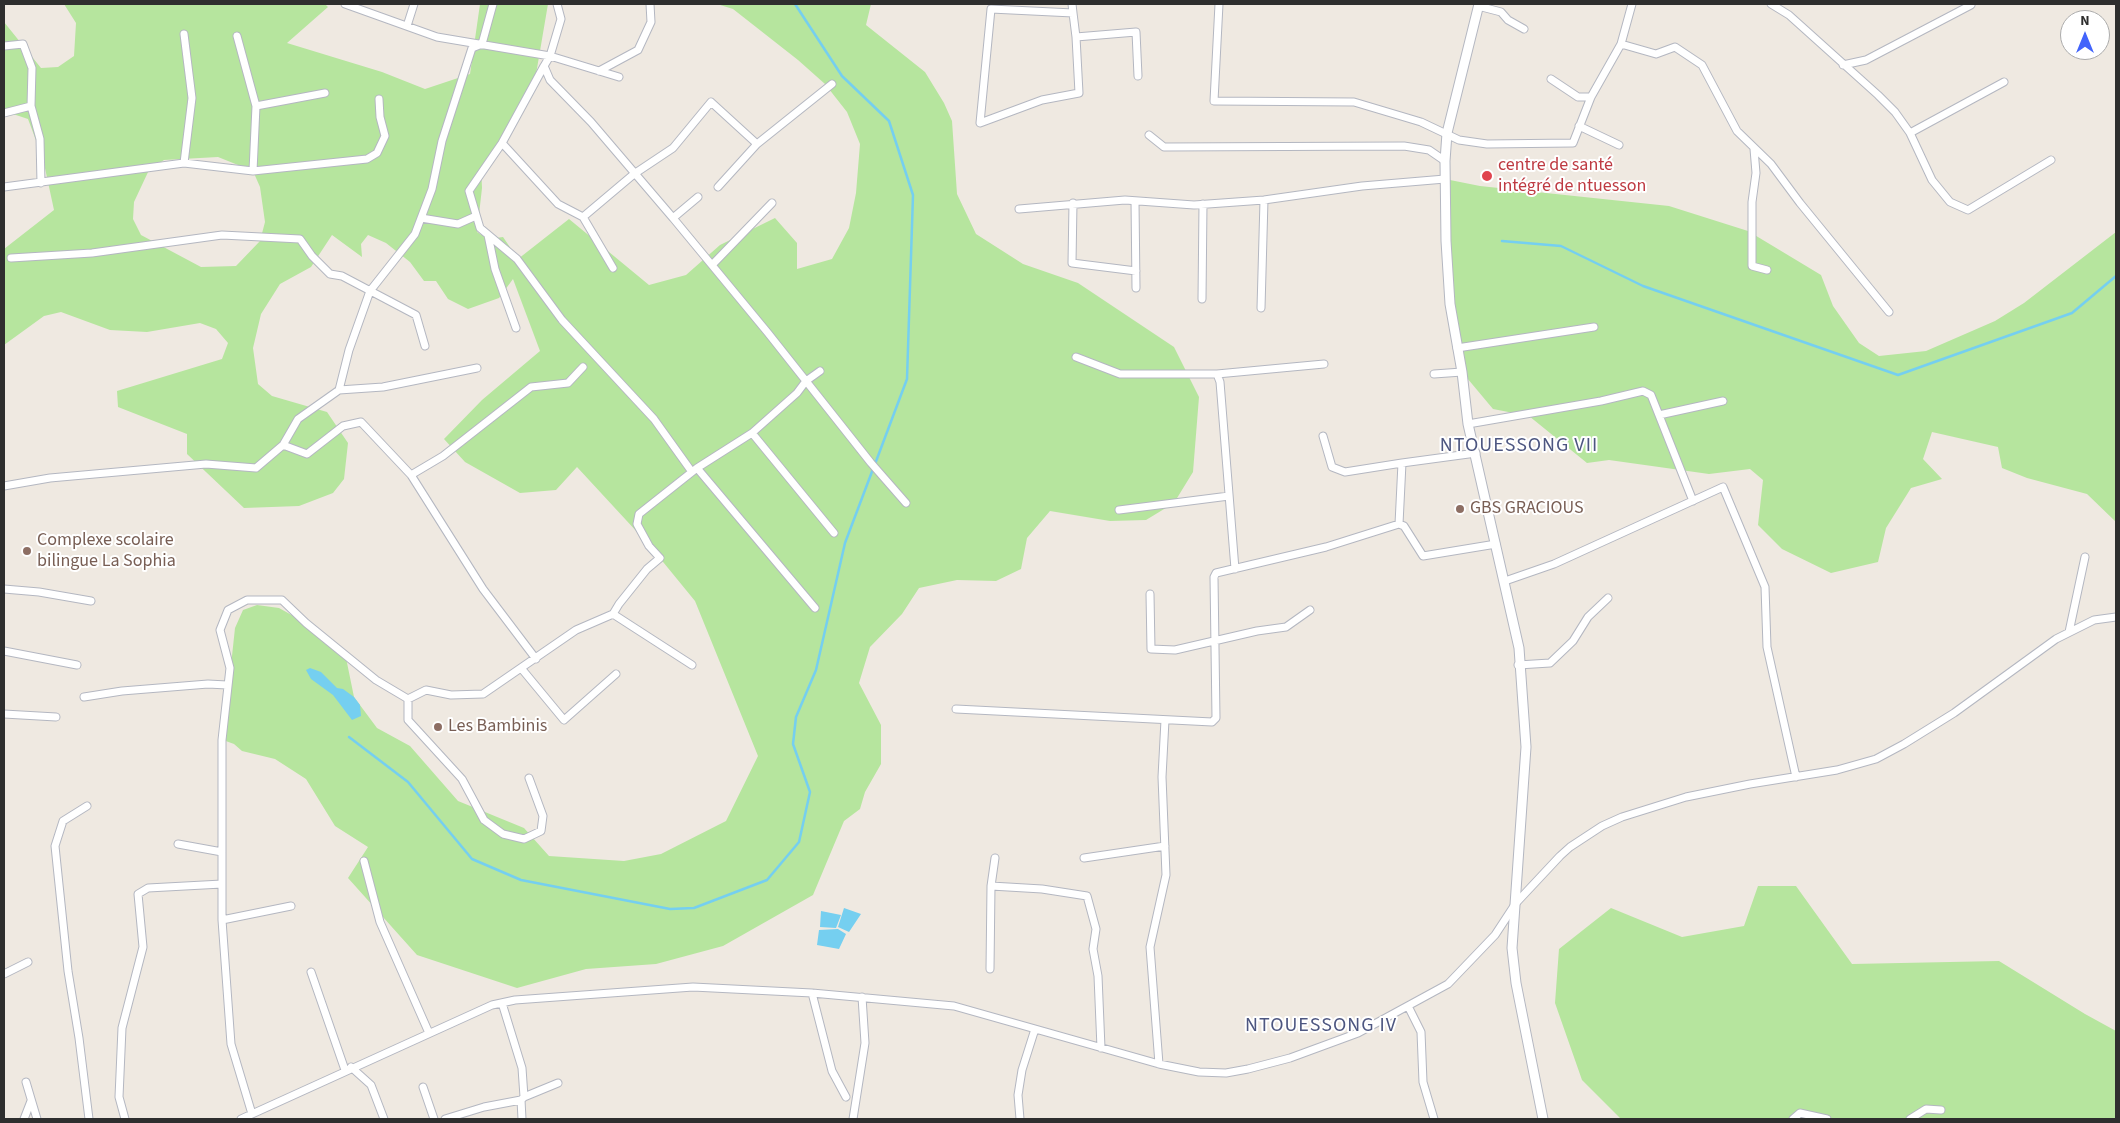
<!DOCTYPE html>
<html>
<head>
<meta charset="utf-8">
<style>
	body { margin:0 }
	#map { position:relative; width:2120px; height:1123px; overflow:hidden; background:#efe9e1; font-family:"Source Sans 3",sans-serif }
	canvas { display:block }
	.frame { position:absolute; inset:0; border:5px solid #2e2e2e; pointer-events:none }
	.north { position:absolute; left:2060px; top:10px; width:50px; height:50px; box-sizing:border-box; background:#fff; border:1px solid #ababab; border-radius:50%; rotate:0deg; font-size:14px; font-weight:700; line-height:20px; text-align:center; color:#2e2e2e }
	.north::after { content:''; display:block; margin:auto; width:18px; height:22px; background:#4264fb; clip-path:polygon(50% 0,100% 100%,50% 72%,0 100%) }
</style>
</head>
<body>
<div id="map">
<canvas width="2120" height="1123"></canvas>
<div class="frame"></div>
<div class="north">N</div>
</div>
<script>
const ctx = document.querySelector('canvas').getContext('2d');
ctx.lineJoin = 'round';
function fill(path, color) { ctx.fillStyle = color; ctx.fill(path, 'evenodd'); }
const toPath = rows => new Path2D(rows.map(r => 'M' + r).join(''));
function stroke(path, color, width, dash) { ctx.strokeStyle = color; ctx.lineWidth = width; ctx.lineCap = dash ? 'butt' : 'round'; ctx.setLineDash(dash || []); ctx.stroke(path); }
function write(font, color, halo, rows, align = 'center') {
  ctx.font = font + ' "Source Sans 3",sans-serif'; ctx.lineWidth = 4; ctx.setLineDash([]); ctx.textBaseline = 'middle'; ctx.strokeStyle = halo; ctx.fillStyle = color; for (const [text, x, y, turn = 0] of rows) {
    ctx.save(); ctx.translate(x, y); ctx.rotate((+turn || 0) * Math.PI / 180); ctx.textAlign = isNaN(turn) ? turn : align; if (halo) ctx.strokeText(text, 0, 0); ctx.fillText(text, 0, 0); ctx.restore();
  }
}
fill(toPath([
	[64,4,325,4,328,7,287,43,382,72,425,89,470,74,480,4,548,4,534,86,502,138,481,167,482,188,477,232,488,239,503,237,518,259,569,219,649,285,686,275,720,245,775,218,797,243,797,269,832,259,849,228,856,193,860,144,847,112,825,84,798,60,733,9,717,4,871,4,866,25,925,72,944,103,952,121,957,194,976,234,1023,264,1078,283,1174,347,1199,397,1193,472,1174,503,1146,520,1110,521,1050,511,1027,538,1021,569,996,581,957,580,919,588,902,614,870,647,859,683,881,725,881,764,865,792,860,809,844,821,813,895,723,946,656,964,586,969,517,988,417,955,348,878,368,847,335,826,306,779,275,759,242,751,234,744,223,740,235,628,243,610,257,605,279,608,306,623,345,653,354,697,377,728,410,746,458,801,524,828,549,856,624,861,661,854,726,821,758,756,695,601,650,546,577,467,556,490,520,493,465,462,444,439,482,400,540,351,513,279,499,298,468,309,448,299,436,281,424,281,410,262,386,243,368,235,361,244,362,257,332,235,311,267,280,284,261,314,253,348,258,384,272,396,327,412,348,443,344,479,333,493,299,506,244,508,187,454,187,434,118,407,117,391,222,359,228,343,216,329,200,323,147,332,110,330,61,312,44,316,4,345,4,249,54,210,43,159,28,119,10,113,4,115,4,22,41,68,58,67,74,56,76,23],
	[218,157,253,171,260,187,265,222,260,241,236,266,201,267,141,235,133,219,134,202,149,170,164,160],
	[1445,179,1480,186,1669,206,1748,231,1821,275,1833,306,1859,343,1879,356,1926,351,1995,321,2024,303,2116,232,2116,522,2087,494,2027,478,2002,468,1998,447,1932,432,1923,459,1942,479,1911,488,1886,528,1878,562,1831,573,1782,549,1758,525,1763,480,1750,469,1709,474,1609,460,1587,463,1529,416,1493,409,1462,372,1457,348],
	[1758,886,1796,886,1852,964,1999,961,2085,1014,2116,1031,2116,1119,1621,1119,1582,1080,1555,1003,1559,949,1611,908,1682,937,1744,926]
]), '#b6e59e');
fill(toPath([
	[310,668,321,672,337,688,343,689,354,697,360,705,361,716,352,720,333,695,311,679,306,670],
	[844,908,861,914,849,932,838,927],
	[821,911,841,915,836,928,820,927],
	[838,929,846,934,839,949,817,945,819,930]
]), '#75cff0');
stroke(toPath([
	[795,4,842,76,889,121,913,195,907,379,875,464],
	[1502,241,1561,246,1643,286,1898,375,2072,313,2116,276],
	[349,737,408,782,472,859,521,880,670,909,694,908,767,880,799,842,810,792,793,744,796,717,816,670,845,543,873,469]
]), '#75cff0', 2.5);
const minor = toPath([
	[345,4,437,37,550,56,619,77],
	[557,4,561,19,550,56,544,66,550,80,591,122,673,218,698,197],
	[1072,4,1073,13,1076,37,1079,93,1042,100,980,123,991,9,1073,13],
	[1219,4,1214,101,1354,102,1421,122,1459,140,1487,144,1573,143,1591,97,1621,44,1632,4],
	[1771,4,1789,15,1878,95,1895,112,1910,133,1932,180,1950,202,1968,210,2051,160],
	[1478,6,1501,12,1508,20,1524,29],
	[407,26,414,4],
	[184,34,192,98,184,163],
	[237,36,256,106],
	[1076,37,1136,32,1138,76],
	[1621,44,1656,54,1675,47,1702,65,1737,131,1771,164,1800,203,1889,312],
	[4,46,23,44,32,68,31,106,40,139,41,183],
	[1843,65,1866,60,1971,5],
	[544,66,502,143,469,191,480,228,517,259,562,320,654,419,692,472],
	[599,71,638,50,651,22,650,4],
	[1551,79,1578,97,1591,97],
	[4,113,31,106],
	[1579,126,1619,145],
	[1910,133,2004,82],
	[1149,135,1164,147,1404,146,1429,150,1445,161],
	[502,143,558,204,583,217,613,268],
	[1754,149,1756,173,1752,202,1752,266,1767,270],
	[253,171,256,106,325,93],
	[4,187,184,163,253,171,367,159,377,153,385,136,380,117,379,99],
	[718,187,757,144,832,84],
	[1135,201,1136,288],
	[1073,203,1072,263,1136,271],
	[1019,209,1125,200,1194,205,1264,200,1362,186,1445,179],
	[583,217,634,174,673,148,711,102,757,144],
	[421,218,458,224,476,216],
	[673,218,768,333,871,463,906,503],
	[488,235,495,269,516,328],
	[11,258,92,253,222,235,300,239,312,256,330,274,342,276,416,315,425,346],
	[712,265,772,203],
	[1202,299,1203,204],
	[1261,308,1264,200],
	[1457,348,1594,327],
	[1076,357,1120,374,1217,374,1220,382,1235,569],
	[1217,374,1324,364],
	[1434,374,1462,372],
	[339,390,383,387,477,368],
	[1659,415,1723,401],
	[1468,424,1601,401,1643,391,1651,395,1693,501],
	[752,433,834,533],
	[1323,436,1332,467,1345,472,1402,463],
	[283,445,307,454,343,426,361,422,411,475,483,589,536,659],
	[697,468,815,608],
	[411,475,443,456,531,387,568,383,583,367],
	[4,486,50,478,206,464,256,468,283,445,298,419,339,390,349,350,370,291,415,234,432,189,442,141,472,48,482,44,493,4],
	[1119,510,1229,496],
	[1399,524,1402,463,1476,453],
	[1505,581,1554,564,1723,487,1765,587,1767,647,1796,777],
	[4,589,39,592,91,601],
	[1150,594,1151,649,1175,650,1257,631,1286,627,1310,610],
	[613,614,692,665],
	[2069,632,2085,557],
	[4,651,77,665],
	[1518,665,1550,663,1573,641,1588,617,1608,598],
	[521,668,564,720,616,674],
	[84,697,122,691,208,684,227,685],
	[956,709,1212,722,1216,718,1214,577,1216,573,1326,547,1399,524,1404,526,1423,556,1496,544],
	[4,714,56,717],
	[529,778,543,816,541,831,524,839,503,834,484,820,462,779,408,720,408,699,426,690,451,695,483,694,576,630,613,614,619,604,647,569,660,558,649,546,637,524,639,514,697,468,752,433,797,393,806,381,820,371],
	[87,806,63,821,55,846,68,971,79,1038,89,1119],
	[178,844,222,852],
	[1084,858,1165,846],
	[364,861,380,922,429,1033],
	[991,886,1042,889,1087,896,1096,929,1093,949,1098,976,1101,1048],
	[222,920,222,740,230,668,220,630,228,610,247,600,282,600,306,623,376,680,408,699],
	[990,969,991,886,995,858],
	[311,972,345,1070],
	[4,974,28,962],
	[812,993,832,1071,846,1097],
	[502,1003,522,1068,524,1097],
	[1408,1006,1421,1032,1423,1082,1434,1119],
	[1159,1064,1150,947,1166,875,1162,777,1165,720],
	[351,1067,371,1085,384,1119],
	[26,1082,37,1119],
	[423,1087,434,1119],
	[252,1114,231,1044,222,920,291,906],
	[24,1119,31,1101],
	[125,1119,119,1097,122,1028,143,947,138,894,148,888,222,884],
	[241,1119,492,1005,515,1000,693,987,812,993,954,1006,1159,1064,1199,1072,1226,1073,1248,1069,1290,1058,1358,1033,1448,984,1495,935,1516,903,1560,856,1570,847,1602,826,1622,817,1686,797,1750,784,1837,770,1876,759,1904,744,1954,713,2056,639,2094,620,2116,617],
	[445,1119,484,1107,521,1100],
	[522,1119,521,1100,524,1097,558,1083],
	[853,1119,865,1043,862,997],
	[1020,1119,1018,1095,1022,1070,1035,1029],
	[1793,1119,1800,1113,1827,1119],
	[1910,1119,1926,1109,1941,1110]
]);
const tertiary = toPath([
	[1479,4,1447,133,1445,161,1446,241,1450,304,1462,372,1468,424,1519,648,1526,747,1512,948,1516,983,1543,1119]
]);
stroke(minor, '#b4b7c1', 9);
stroke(tertiary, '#b4b7c1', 11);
stroke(minor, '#fff', 7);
stroke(tertiary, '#fff', 9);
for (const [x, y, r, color] of [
	[1487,176,6,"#e0444e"],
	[1460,509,5,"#8d6e63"],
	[27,551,5,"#8d6e63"],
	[438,727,5,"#8d6e63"]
]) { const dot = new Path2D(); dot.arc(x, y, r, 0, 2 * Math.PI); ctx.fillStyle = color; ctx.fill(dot); stroke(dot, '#fff', 2); }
write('18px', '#be3a42', '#fff', [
	["centre de santé",1498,166],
	["intégré de ntuesson",1498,187]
], 'left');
write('18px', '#785e54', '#fff', [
	["GBS GRACIOUS",1470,509],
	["Complexe scolaire",37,541],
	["bilingue La Sophia",37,562],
	["Les Bambinis",448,727]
], 'left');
ctx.letterSpacing = '1px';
write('20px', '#4d5680', '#fff', [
	["NTOUESSONG VII",1519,447],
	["NTOUESSONG IV",1321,1027]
]);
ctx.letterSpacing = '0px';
</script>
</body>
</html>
